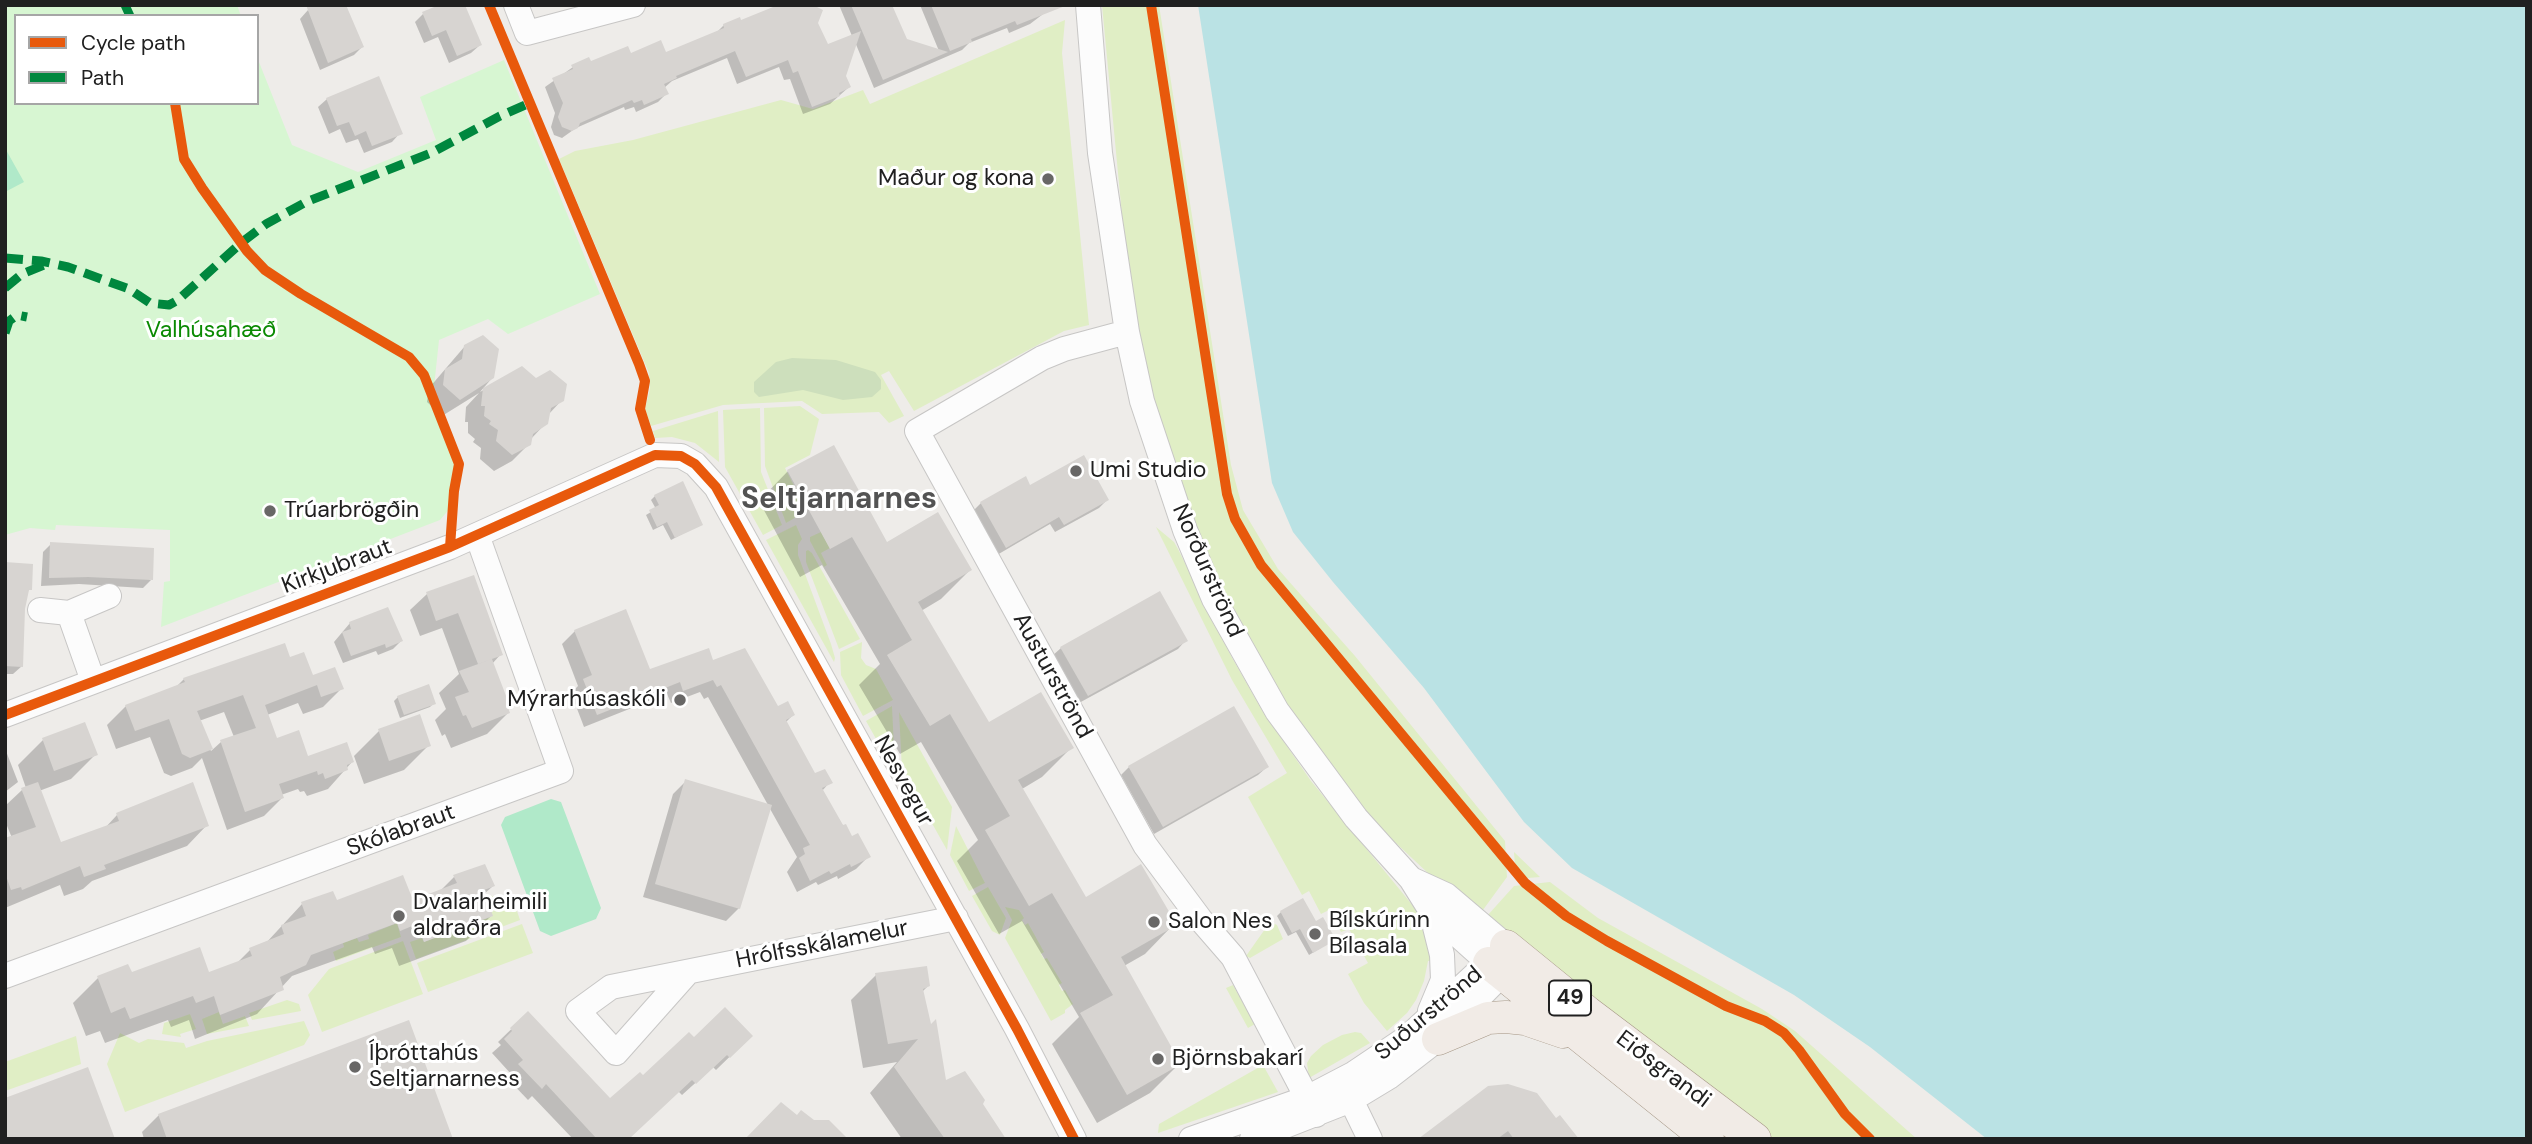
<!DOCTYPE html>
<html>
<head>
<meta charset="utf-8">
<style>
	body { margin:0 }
	#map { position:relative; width:2532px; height:1144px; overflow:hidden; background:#eeece9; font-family:"DM Sans",sans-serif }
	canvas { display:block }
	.frame { position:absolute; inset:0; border:7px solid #202020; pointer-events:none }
	.legend { position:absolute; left:14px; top:14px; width:245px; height:91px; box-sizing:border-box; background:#fff; border:2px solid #a6a6a6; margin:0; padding:9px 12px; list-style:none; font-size:21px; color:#202020 }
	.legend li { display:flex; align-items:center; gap:14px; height:35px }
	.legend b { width:35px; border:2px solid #a6a6a6 }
</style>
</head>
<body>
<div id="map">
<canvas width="2532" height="1144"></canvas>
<div class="frame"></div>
<ul class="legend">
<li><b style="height:9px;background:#e8590c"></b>Cycle path</li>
<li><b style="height:9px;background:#00873e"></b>Path</li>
</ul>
</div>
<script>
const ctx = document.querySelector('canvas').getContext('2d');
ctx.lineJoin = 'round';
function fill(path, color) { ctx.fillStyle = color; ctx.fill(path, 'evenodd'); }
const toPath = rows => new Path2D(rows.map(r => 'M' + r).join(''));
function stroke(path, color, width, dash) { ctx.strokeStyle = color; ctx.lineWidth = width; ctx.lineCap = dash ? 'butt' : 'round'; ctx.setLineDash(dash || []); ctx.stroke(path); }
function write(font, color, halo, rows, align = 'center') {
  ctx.font = font + ' "DM Sans",sans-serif'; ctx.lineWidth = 6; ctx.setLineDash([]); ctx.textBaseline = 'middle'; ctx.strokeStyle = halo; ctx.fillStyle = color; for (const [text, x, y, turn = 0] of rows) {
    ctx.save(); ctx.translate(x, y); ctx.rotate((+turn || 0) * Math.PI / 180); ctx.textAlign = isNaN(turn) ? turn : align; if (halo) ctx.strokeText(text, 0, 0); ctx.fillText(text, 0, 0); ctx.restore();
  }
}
fill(toPath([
	[1102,5,1159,5,1231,465,1243,510,1278,569,1355,656,1505,841,1507,877,1480,914,1429,874,1383,831,1346,789,1274,687,1226,596,1185,500,1152,394,1142,353,1126,257],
	[1065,20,1062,53,1089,325,1064,331,914,411,889,371,881,375,904,416,889,423,879,412,822,414,802,401,723,405,651,426,645,409,650,389,649,373,559,159,575,151,633,140,781,100,813,109,863,90,870,104],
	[800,406,819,419,810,455,785,468,807,511,786,523,765,466,764,408],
	[760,408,761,472,782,525,763,535,725,467,723,410],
	[718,411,719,462,695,443,672,437,655,438,653,431],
	[796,525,802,539,798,545,798,555,831,644,835,658,834,662,766,540],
	[1156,527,1174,542,1178,549,1230,654,1262,710,1311,781,1427,923,1436,961,1428,961,1424,981,1416,1000,1407,1013,1387,1031,1364,1003,1348,974,1368,963,1349,929,1341,932,1329,910,1321,914,1309,891,1302,895,1248,797,1287,773,1232,680],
	[821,532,830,548,821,553,827,565,824,567,810,541,810,537],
	[808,550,812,553,860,639,839,649,806,562,806,551],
	[862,642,861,658,866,665,876,669,893,700,863,716,841,675,840,652],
	[892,706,895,767,893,769,866,721],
	[899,712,952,807,947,850,902,770],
	[956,826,985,883,969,891,950,855],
	[1514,852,1540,877,1516,879],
	[1550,882,1598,918,1762,1009,1795,1031,1917,1139,1772,1139,1738,1116,1487,916,1514,886],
	[988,887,1006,918,1000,935,992,931,972,896],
	[485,894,514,902,520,920,416,959,410,942,422,938,424,942,492,916],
	[1005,907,1019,910,1024,918,1022,920,1025,925,1028,923,1044,952,1041,954,1044,959,1047,958,1062,983,1059,985,1062,991,1065,990,1073,1004,1065,1010,1065,1013,1051,1021,1005,938,1012,920],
	[1270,922,1277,925,1283,939,1250,958,1246,956],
	[397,923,401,937,336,961,333,952,344,947,343,943,357,938,359,942,369,939,368,935],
	[522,924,533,953,428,992,417,963],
	[403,941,423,994,322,1032,308,995,329,969],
	[1233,985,1255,1024,1248,1028,1226,988],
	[287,1000,299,1004,301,1011,252,1020,249,1013],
	[219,1012,223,1024,245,1016,249,1026,207,1034,202,1019],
	[190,1014,196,1029,180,1034,181,1037,162,1034,164,1023],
	[304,1021,310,1035,304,1045,125,1112,107,1064,120,1033,139,1043,148,1039,184,1043,186,1048,207,1041],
	[1355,1032,1361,1033,1370,1043,1309,1078,1307,1063,1311,1056,1323,1045,1342,1035],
	[76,1036,81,1064,5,1091,5,1062],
	[1263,1065,1278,1092,1158,1133,1159,1124]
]), '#e0eec5');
fill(toPath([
	[792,358,836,360,875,372,881,380,881,389,872,397,843,400,803,390,759,397,754,392,754,382,776,362]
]), '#cddfbc');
fill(toPath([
	[5,5,237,5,241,16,16,16,16,103,257,103,257,57,292,145,358,172,436,140,420,97,504,60,600,294,508,334,488,319,439,340,434,387,425,390,456,463,451,507,440,520,161,627,164,582,170,581,170,530,56,525,55,530,30,528,5,535]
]), '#d7f6d2');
fill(toPath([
	[5,148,24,182,5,192],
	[551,799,561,802,601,908,596,919,551,936,540,931,501,825,505,817]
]), '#b0e9c9');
fill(toPath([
	[1198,5,2527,5,2527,1139,1987,1139,1870,1047,1794,995,1572,868,1524,822,1424,688,1333,582,1293,532,1272,483]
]), '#bae2e4');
fill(toPath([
	[782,5,814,5,816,23,827,47,852,36,839,5,891,5,905,40,939,51,920,5,1055,5,1030,24,1009,33,1007,28,969,43,962,50,874,88,855,42,844,76,849,87,830,104,803,114,790,79,784,80,779,67,737,84,727,58,672,81,664,88,667,93,658,102,636,112,634,107,625,110,624,107,576,128,562,138,554,135,551,127,555,113,545,87,573,67,630,56,666,55,716,33,724,25,741,22],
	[308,10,362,47,354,55,320,70,300,19],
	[423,14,480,45,471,53,449,63,438,37,424,43,415,22],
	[327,99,400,133,392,142,364,153,358,139,346,143,340,129,329,134,318,107],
	[465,346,493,377,480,392,522,368,562,400,548,415,546,423,530,440,529,444,512,461,494,471,480,459,481,448,473,442,475,439,468,433,468,422,465,422,466,407,479,393,442,416,427,402,429,388],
	[788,471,887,545,970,570,941,599,921,611,988,725,1071,748,1042,777,1022,789,1085,899,1174,924,1145,954,1124,966,1179,1064,1150,1093,1097,1123,1052,1044,1079,1017,1022,921,999,934,957,861,978,840,921,742,900,754,859,685,880,664,822,565,800,577,759,501],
	[1030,487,1107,500,1099,508,1055,532,1050,524,997,555,973,511,981,503],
	[655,496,701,524,671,540,663,525,653,530,646,515,656,509,651,500],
	[51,544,151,580,143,588,79,584,41,586,43,552],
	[5,564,30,589,26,593,24,608,22,666,13,674,5,674],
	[473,577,501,654,492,664,508,713,487,734,451,748,445,734,442,736,435,720,446,709,439,693,459,674,442,628,420,636,410,610,427,594],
	[350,623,401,641,393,649,378,655,376,651,343,663,334,642],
	[575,631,649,672,712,662,777,708,793,715,785,723,814,775,830,782,822,791,851,839,869,856,856,869,838,879,837,876,818,885,816,882,797,892,787,872,797,857,769,807,739,908,726,921,643,897,673,794,686,781,768,805,708,697,704,699,700,692,671,703,667,694,584,727,571,693,578,686,562,644],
	[1186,640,1178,649,1079,703,1052,656,1061,648],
	[289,659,312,677,342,688,323,707,303,714,298,703,267,715,276,740,307,758,352,762,328,789,307,796,304,791,300,792,298,789,281,795,282,798,264,816,227,830,202,758,192,768,171,776,164,773,150,737,116,749,107,725,126,706,176,687,184,679],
	[224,712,234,737,221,742,211,751,199,721],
	[398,697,434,703,430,707,400,718,394,701],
	[84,724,96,754,71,779,39,791,60,845,104,829,117,815,207,825,187,846,92,881,83,889,64,896,60,885,5,908,5,840,12,838,5,821,5,806,22,790,26,788,18,765,43,740],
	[379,731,429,745,404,770,364,784,354,756],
	[6,751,18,782,5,792,5,752],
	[1129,767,1267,767,1258,775,1154,834,1121,775],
	[454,877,493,886,483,895,491,916,466,941,399,966,392,948,375,954,372,947,292,976,257,1014,195,1039,189,1020,171,1027,168,1020,105,1043,100,1031,86,1036,73,1003,98,978,131,975,208,974,236,964,250,950,265,944,302,904,332,893,336,902,413,902,439,892],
	[1281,912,1334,940,1309,955,1296,932,1288,936,1277,916],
	[876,975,928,986,922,992,945,1083,981,1104,1004,1139,902,1139,870,1093,897,1062,863,1068,851,1000],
	[528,1013,610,1100,694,1039,751,1036,716,1070,713,1067,682,1095,678,1091,628,1139,573,1139,532,1096,528,1100,507,1078,511,1074,492,1053,501,1045,498,1042],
	[159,1115,451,1139,144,1139,142,1132],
	[1556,1120,1578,1139,1421,1139]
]), '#0003');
fill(toPath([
	[306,5,346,5,364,47,328,63],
	[439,5,465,5,482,45,457,56,446,30,432,36,422,12],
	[778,5,813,5,823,10,818,23,828,44,861,31,846,76,851,87,839,93,840,96,812,107,798,71,793,73,788,60,746,77,735,51,676,76,677,78,664,84,669,94,644,105,642,100,634,103,632,100,580,123,578,128,572,131,562,127,558,117,563,103,552,78,573,69,571,65,589,57,591,61,628,46,631,53,661,40,666,52,724,28,723,24,740,17,741,20],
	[851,5,892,5,907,39,948,52,883,80],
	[931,5,1065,5,1065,6,1017,25,1015,21,971,39,972,42,950,51],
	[379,76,403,134,372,146,366,131,355,136,349,122,337,126,326,98],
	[483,335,499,349,494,378,460,400,443,385,445,369,462,359,464,345],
	[522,366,536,378,550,370,567,384,564,401,551,408,548,424,533,434,531,445,512,455,496,441,498,430,489,424,491,421,484,416,485,406,481,406,483,388],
	[834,445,887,542,938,512,972,570,918,602,989,722,1041,692,1074,748,1018,780,1086,897,1141,864,1177,925,1121,957,1181,1064,1127,1095,1080,1013,1113,995,1052,893,1029,906,985,830,1010,816,950,714,930,726,887,655,912,640,852,537,830,549,787,470],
	[1084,455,1109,500,1064,525,1059,517,1006,548,980,502,1026,476,1030,485],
	[683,481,703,525,675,538,667,522,657,527,649,510,659,505,654,495],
	[50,542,154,548,153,580,88,577,49,578],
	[5,562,33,564,32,590,29,590,25,609,23,667,5,666],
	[474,575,503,655,478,664,458,613,436,621,426,592],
	[1160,591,1188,641,1088,696,1060,647],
	[388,607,403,641,386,648,385,644,351,656,342,632,351,629,349,622],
	[626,609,650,669,709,648,713,660,745,648,778,706,788,701,795,715,786,720,815,773,825,769,833,783,822,788,843,825,846,824,852,836,858,833,871,857,851,867,850,864,831,874,829,871,810,881,799,858,805,854,803,848,810,845,721,685,717,687,713,680,683,691,680,682,597,715,583,679,592,675,574,630],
	[285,643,290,657,304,652,313,675,335,667,344,689,321,697,317,685,265,705,277,738,299,730,308,756,347,742,354,762,347,765,348,770,325,779,323,773,318,775,317,771,279,784,284,798,245,812,220,740,256,728,243,695,197,711,213,749,190,758,182,754,169,719,135,731,125,705,185,682,183,678],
	[492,659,508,701,506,702,510,713,472,728,466,715,463,716,455,697,469,692,459,671],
	[429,684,436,704,404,715,397,696],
	[1234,706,1269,767,1163,827,1128,766],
	[420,714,431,746,389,761,378,729],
	[85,722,98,755,54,771,42,738],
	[685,779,772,805,740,909,655,884],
	[38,782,61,842,119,821,116,813,193,782,209,826,104,865,106,869,84,877,80,866,22,890,21,887,11,890,5,873,5,838,36,827,21,788],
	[485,864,495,886,484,890,493,916,424,942,417,924,400,931,397,923,311,955,306,965,280,977,284,990,220,1015,214,996,196,1003,193,996,130,1019,125,1007,111,1013,97,976,128,964,132,972,200,947,209,972,252,956,249,948,284,934,281,925,306,916,301,902,333,891,337,900,403,875,413,900,457,883,453,875],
	[1303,898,1316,921,1323,917,1336,940,1313,953,1300,929,1292,933,1280,911],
	[927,966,930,986,923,989,931,1024,936,1019,946,1080,965,1071,985,1100,983,1104,1006,1139,945,1139,894,1067,918,1039,888,1044,875,973],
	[725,1007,753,1036,730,1058,727,1055,696,1084,692,1080,629,1139,597,1139,546,1084,542,1089,518,1064,523,1060,504,1039,512,1031,510,1028,528,1011,610,1098,640,1072,643,1075,689,1032,694,1037],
	[409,1020,453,1139,167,1139,158,1114],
	[88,1067,115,1139,5,1139,5,1098],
	[1508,1084,1537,1093,1556,1118,1560,1115,1579,1139,1514,1139,1508,1131,1497,1139,1418,1139,1488,1086],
	[781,1102,797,1115,801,1110,814,1120,829,1120,848,1139,745,1139]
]), '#d7d4d1');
const minor = toPath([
	[516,5,527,33,633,5],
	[1088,5,1100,153,1127,332,1142,401,1185,530,1214,599,1277,711,1356,818,1411,879,1431,911,1489,963],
	[1127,332,1064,349,1042,358,917,431,1145,845,1200,919,1233,957,1316,1115],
	[40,610,69,613,109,596],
	[69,613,93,681],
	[5,715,450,547,655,455,681,456,695,464,716,487,1017,1029,1074,1139],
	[688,972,616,1053,578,1011,611,987,956,918],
	[5,976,561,771,477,535],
	[1430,1011,1443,980,1442,955,1431,911],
	[1351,1100,1370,1139],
	[1191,1139,1307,1098,1353,1074,1408,1037,1506,946,1446,895,1411,879],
	[1252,1139,1351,1100,1389,1077,1438,1039,1514,962]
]);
const major = toPath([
	[1506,946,1587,1012,1755,1139],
	[1489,963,1708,1139],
	[1438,1039,1488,1018,1506,1017,1525,1019,1563,1032]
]);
stroke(minor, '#c7c6c5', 26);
stroke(major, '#a59685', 33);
stroke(minor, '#fcfcfc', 24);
stroke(major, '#f1ebe6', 32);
stroke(toPath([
	[125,5,130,16],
	[5,258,41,261,68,267,129,289,150,303,169,305,178,300,241,243,266,224,306,202,431,153,500,116,530,103],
	[5,288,22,274,49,263],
	[5,333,9,321,17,315,27,317]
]), '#00873e', 9, [18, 9]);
stroke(toPath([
	[489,5,639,364,645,381,640,409,650,440],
	[1151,5,1227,494,1235,519,1261,565,1525,883,1566,916,1607,941,1726,1006,1765,1021,1784,1033,1799,1050,1845,1114,1870,1139],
	[175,103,184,159,202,188,247,251,265,270,301,294,409,357,424,375,459,464,454,491,450,547],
	[5,715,450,547,655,455,681,456,695,464,716,487,1017,1029,1074,1139]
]), '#e8590c', 10);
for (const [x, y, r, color] of [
	[1048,179,7,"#686766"],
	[1076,471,7,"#686766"],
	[270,511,7,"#686766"],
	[680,700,7,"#686766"],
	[399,916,7,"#686766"],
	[1154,922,7,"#686766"],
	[1315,934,7,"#686766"],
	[1158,1059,7,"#686766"],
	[355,1067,7,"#686766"]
]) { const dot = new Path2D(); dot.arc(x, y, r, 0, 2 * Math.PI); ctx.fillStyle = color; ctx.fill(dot); stroke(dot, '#fff', 2.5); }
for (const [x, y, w] of [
	[1570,998,42]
]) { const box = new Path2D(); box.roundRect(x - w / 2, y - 17.5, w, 35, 5); ctx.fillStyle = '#fff'; ctx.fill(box); stroke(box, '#202020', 2); }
write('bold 21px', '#202020', null, [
	["49",1570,998]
]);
write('23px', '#202020', '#fff', [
	["Maður og kona",1034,179,"right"],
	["Umi Studio",1090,471],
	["Trúarbrögðin",284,511],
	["Mýrarhúsaskóli",666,700,"right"],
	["Dvalarheimili",413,903],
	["aldraðra",413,929],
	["Bílskúrinn",1329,921],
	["Bílasala",1329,947],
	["Salon Nes",1168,922],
	["Íþróttahús",369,1054],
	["Seltjarnarness",369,1080],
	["Björnsbakarí",1172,1059]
], 'left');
write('23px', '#0a8a02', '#fff', [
	["Valhúsahæð",211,331]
]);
write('23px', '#202020', '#fff', [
	["Kirkjubraut",337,567,-21],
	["Norðurströnd",1207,571,66],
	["Austurströnd",1052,676,61],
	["Nesvegur",903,781,61],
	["Skólabraut",401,831,-20],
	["Hrólfsskálamelur",822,945,-11],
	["Suðurströnd",1429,1014,-40],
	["Eiðsgrandi",1663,1070,37]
]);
write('bold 30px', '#535353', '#fff', [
	["Seltjarnarnes",839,500]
]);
</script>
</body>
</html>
